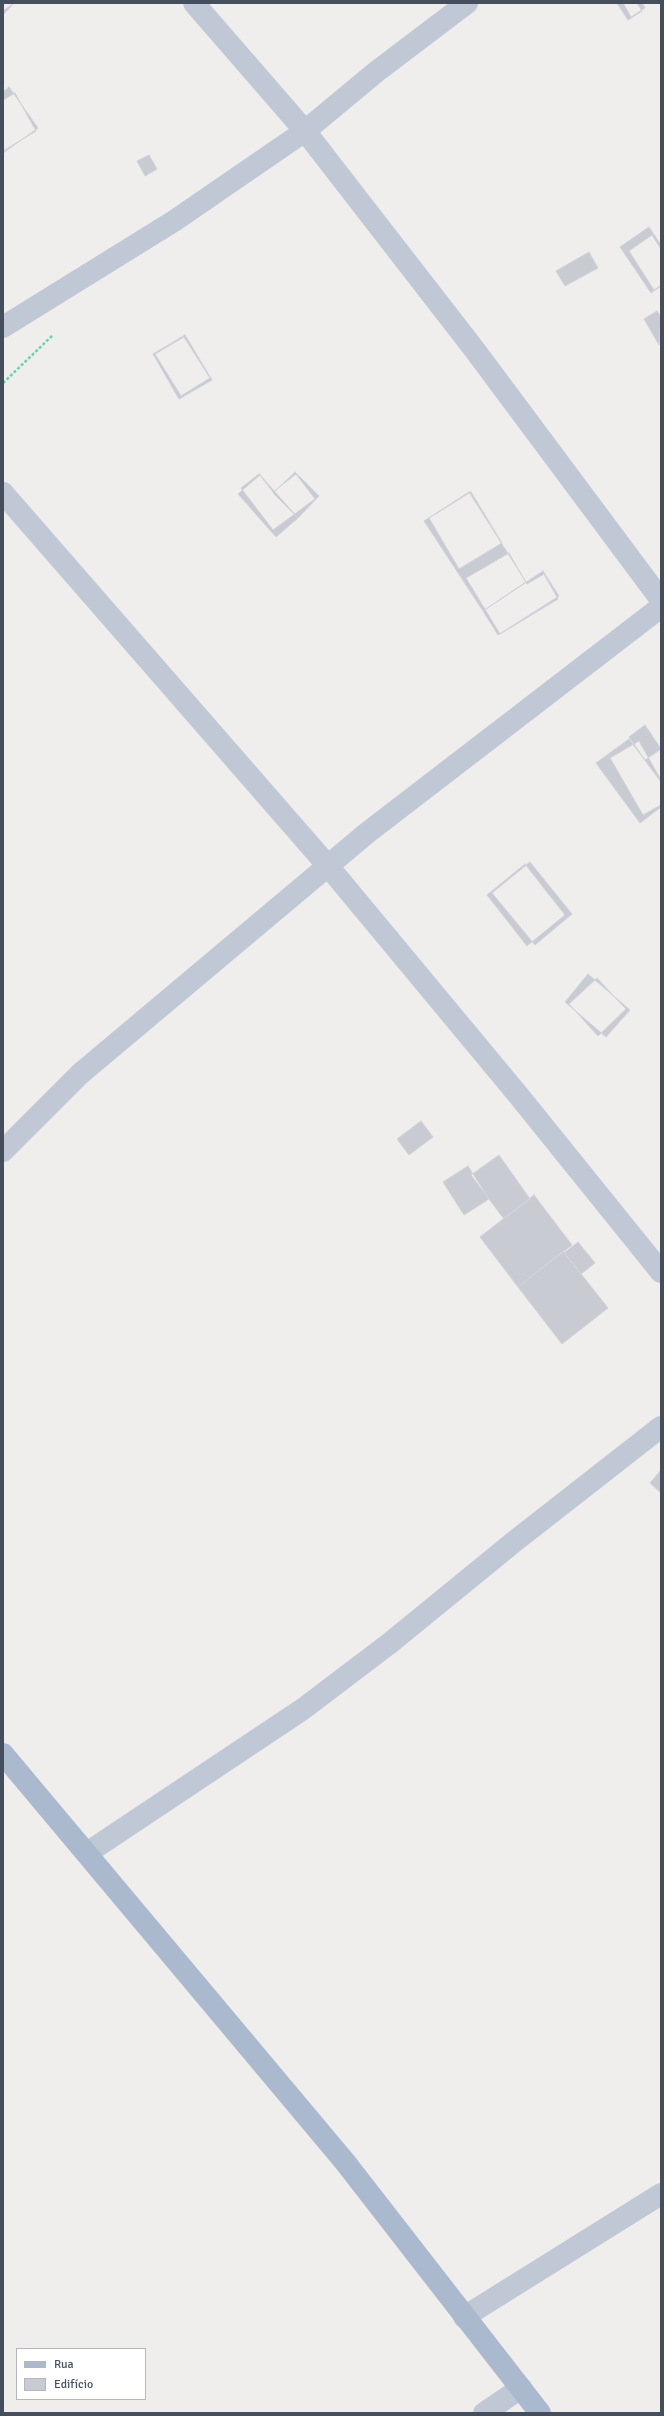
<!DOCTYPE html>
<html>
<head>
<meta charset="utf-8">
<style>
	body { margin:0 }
	#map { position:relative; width:664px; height:2416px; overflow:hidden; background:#f0eded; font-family:Signika,sans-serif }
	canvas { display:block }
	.frame { position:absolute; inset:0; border:4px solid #444e5c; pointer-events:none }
	.legend { position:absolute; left:16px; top:2348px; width:130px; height:52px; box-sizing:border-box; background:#fff; border:1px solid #b4b8be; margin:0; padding:5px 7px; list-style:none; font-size:12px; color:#444e5c }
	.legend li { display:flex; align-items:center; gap:8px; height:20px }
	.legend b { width:20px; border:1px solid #b4b8be }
</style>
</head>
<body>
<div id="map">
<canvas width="664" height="2416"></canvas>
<div class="frame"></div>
<ul class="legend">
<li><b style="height:5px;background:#abb9ce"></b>Rua</li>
<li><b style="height:11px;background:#c9cbd3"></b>Edifício</li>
</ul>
</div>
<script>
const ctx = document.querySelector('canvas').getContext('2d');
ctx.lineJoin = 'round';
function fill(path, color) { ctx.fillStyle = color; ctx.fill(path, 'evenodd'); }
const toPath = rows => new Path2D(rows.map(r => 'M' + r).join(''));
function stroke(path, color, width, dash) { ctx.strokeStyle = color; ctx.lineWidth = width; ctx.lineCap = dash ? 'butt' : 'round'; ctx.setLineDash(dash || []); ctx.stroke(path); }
const building = toPath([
	[3,3,14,3,3,11,3,3],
	[3,3,14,3,3,15,3,3],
	[617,3,637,3,642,11,628,20,617,3],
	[623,3,642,3,645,8,631,17,623,3],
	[9,87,38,128,3,153,3,92,9,87],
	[15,93,36,131,3,151,3,100,15,93],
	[149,155,157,169,145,176,137,161,149,155],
	[649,227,661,245,661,286,651,293,620,247,649,227],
	[652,235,661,249,661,285,654,290,629,251,652,235],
	[589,252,598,268,565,286,556,271,589,252],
	[657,311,661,317,659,345,644,319,657,311],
	[185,335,212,380,179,399,153,354,185,335],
	[184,337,210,378,181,396,155,354,184,337],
	[295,472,319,496,298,518,273,493,295,472],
	[259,474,273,492,296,474,315,499,273,530,241,488,259,474],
	[260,475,298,518,276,537,238,494,260,475],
	[469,492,526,582,483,611,424,521,469,492],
	[471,492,502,543,459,569,429,518,471,492],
	[509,553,527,584,544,574,558,599,500,634,466,578,509,553],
	[543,571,559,596,498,635,483,611,543,571],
	[645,725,661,749,645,760,629,737,645,725],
	[629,739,661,782,661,807,640,823,596,763,629,739],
	[639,741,661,780,661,805,643,815,610,758,639,741],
	[530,862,572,914,535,945,492,893,530,862],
	[525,864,565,915,527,946,487,895,525,864],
	[588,974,630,1010,606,1037,565,1002,588,974],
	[597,978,626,1009,598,1036,569,1004,597,978],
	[421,1121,433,1137,409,1155,397,1139,421,1121],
	[499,1155,530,1199,504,1219,471,1175,499,1155],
	[468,1166,489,1199,464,1215,443,1182,468,1166],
	[534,1195,572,1245,518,1287,480,1237,534,1195],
	[578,1242,595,1263,581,1274,564,1253,578,1242],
	[563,1251,608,1308,562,1344,518,1287,563,1251],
	[661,1470,661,1493,650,1483,661,1470]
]);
fill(building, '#c9cbd3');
stroke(building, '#d1d2d9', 1);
stroke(toPath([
	[3,383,53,335]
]), '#6dd2ab', 2.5, [3, 2]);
stroke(toPath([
	[194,3,305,131,474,349,661,600],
	[3,327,174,221,305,131,376,72,467,3],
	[3,493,328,866,519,1096,661,1272],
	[3,1151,80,1074,367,833,661,607],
	[87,1853,303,1709,390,1643,515,1541,661,1427],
	[464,2317,661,2194],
	[484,2413,521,2388]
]), '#bfc8d4', 22);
stroke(toPath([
	[3,1754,345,2162,540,2413]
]), '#abb9ce', 22);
</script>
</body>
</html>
